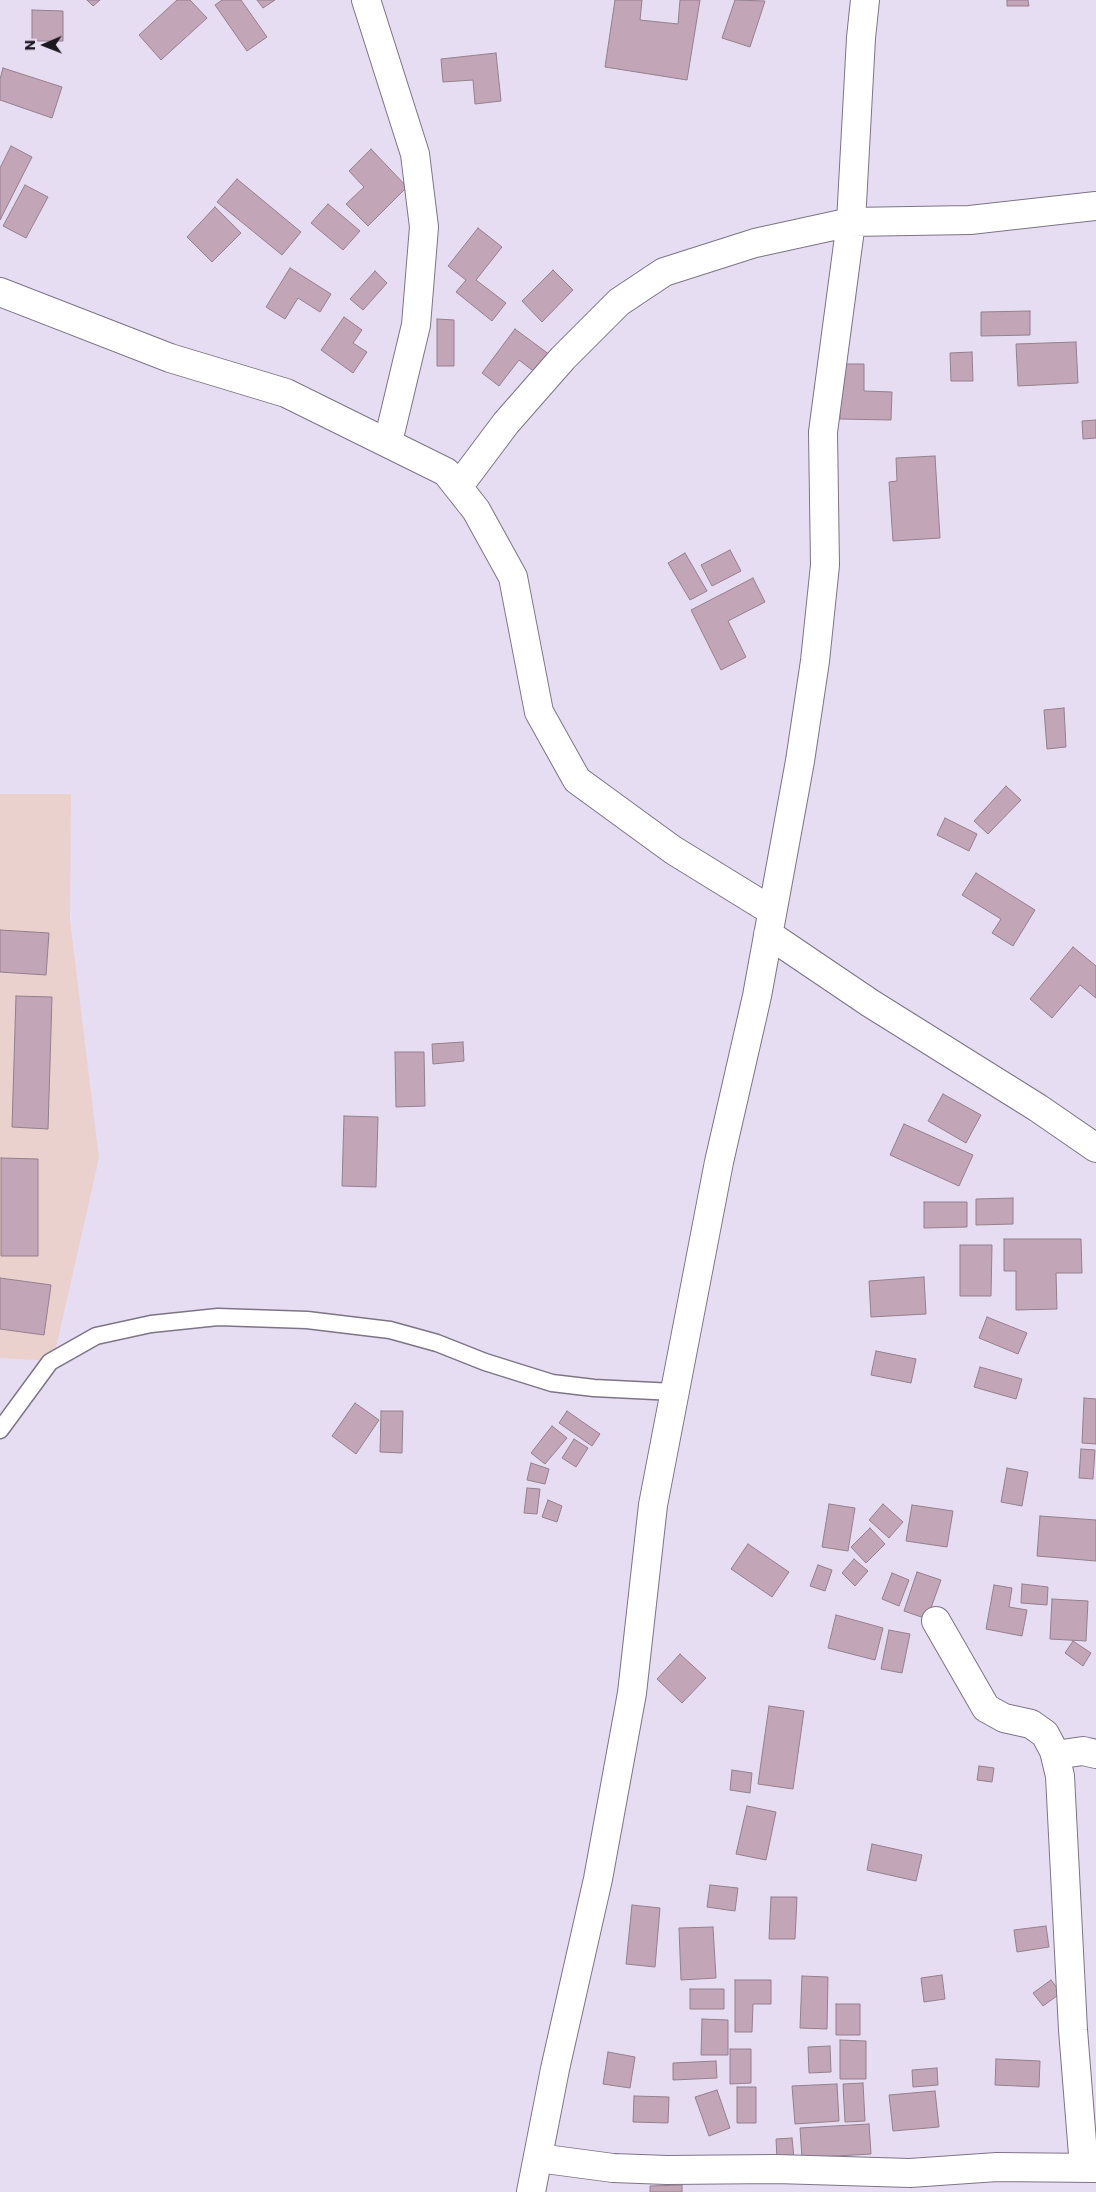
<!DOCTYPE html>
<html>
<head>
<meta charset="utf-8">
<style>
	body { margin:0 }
	#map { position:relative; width:1096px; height:2192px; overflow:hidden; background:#e7ddf2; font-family:Poppins,sans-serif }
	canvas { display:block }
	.north { position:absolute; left:20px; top:20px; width:50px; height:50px; -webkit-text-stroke:4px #e7ddf2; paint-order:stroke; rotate:269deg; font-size:14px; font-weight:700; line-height:20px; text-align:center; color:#1b181f }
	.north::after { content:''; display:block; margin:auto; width:18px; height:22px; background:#1b181f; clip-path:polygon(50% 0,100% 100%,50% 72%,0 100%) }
</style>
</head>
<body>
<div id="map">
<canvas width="1096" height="2192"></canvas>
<div class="north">N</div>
</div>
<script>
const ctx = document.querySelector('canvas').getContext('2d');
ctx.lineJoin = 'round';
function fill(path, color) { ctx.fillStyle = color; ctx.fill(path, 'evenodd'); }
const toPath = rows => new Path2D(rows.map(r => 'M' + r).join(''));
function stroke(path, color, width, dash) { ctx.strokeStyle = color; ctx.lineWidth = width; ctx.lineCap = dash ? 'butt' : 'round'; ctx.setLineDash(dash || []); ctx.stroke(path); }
fill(toPath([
	[0,794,71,794,70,920,99,1158,53,1361,0,1358]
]), '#ebd1cd');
const building = toPath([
	[87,0,100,0,93,6,87,0],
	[177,0,190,0,207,18,161,60,139,35,177,0],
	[222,0,241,0,267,37,247,51,215,5,222,0],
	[257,0,275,0,263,8,257,0],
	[615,0,642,0,640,20,678,24,680,0,700,0,687,80,605,67,615,0],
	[735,0,765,1,750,47,722,38,735,0],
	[1007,0,1028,0,1029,6,1007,6,1007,0],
	[32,10,63,11,63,41,32,41,32,10],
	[496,53,501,101,475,104,473,80,443,82,441,59,496,53],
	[3,68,62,87,52,118,0,100,0,79,3,68],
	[11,146,32,157,0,220,0,168,11,146],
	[371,149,407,187,368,226,346,204,364,187,349,171,371,149],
	[237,179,301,232,282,255,217,202,237,179],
	[25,185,48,197,26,238,3,226,25,185],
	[328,204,360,231,343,250,311,223,328,204],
	[215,207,241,233,212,262,187,237,215,207],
	[478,228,502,247,476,280,506,303,492,321,456,292,466,280,448,266,478,228],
	[290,268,331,294,320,312,298,298,285,319,266,307,290,268],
	[553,270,573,290,542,322,522,301,553,270],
	[375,271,387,283,363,310,350,299,375,271],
	[1030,311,1030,335,981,336,981,312,1030,311],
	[344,317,362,330,353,343,367,352,353,373,321,350,344,317],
	[437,319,454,320,454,366,437,366,437,319],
	[515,329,550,355,536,373,519,360,499,386,482,373,515,329],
	[1076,342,1078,383,1018,386,1016,344,1076,342],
	[972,352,973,381,951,381,950,353,972,352],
	[841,364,864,364,864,391,892,392,891,420,840,419,841,364],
	[1096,420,1096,438,1083,439,1082,421,1096,420],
	[935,456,940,538,893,541,889,482,897,481,896,458,935,456],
	[730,550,741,571,712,586,701,565,730,550],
	[685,553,707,591,690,600,668,563,685,553],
	[753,578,765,602,728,621,746,657,721,670,691,610,753,578],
	[1064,708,1066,747,1047,749,1044,710,1064,708],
	[1006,786,1021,800,988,834,974,821,1006,786],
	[945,818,977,834,969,851,937,835,945,818],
	[976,873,1035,910,1013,946,992,933,1001,919,962,895,976,873],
	[0,930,49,933,46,975,0,972,0,930],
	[1073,947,1096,966,1096,998,1080,985,1052,1018,1030,999,1073,947],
	[16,996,52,997,48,1129,12,1127,16,996],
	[463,1042,464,1061,433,1064,432,1044,463,1042],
	[395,1052,424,1052,425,1106,396,1107,395,1052],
	[943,1094,981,1115,966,1143,928,1121,943,1094],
	[344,1116,378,1117,376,1187,342,1186,344,1116],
	[904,1124,973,1155,959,1186,890,1155,904,1124],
	[1,1158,38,1159,38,1256,1,1256,1,1158],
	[1013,1198,1013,1224,976,1225,976,1199,1013,1198],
	[924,1202,967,1202,967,1227,924,1228,924,1202],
	[1004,1239,1081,1239,1082,1273,1056,1273,1057,1309,1016,1310,1016,1271,1004,1271,1004,1239],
	[960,1245,992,1245,991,1296,960,1296,960,1245],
	[924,1277,926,1314,871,1317,869,1281,924,1277],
	[0,1278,51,1285,44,1335,0,1329,0,1278],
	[987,1317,1027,1333,1018,1354,979,1338,987,1317],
	[876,1351,916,1359,911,1383,871,1375,876,1351],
	[980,1367,1022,1379,1016,1399,974,1387,980,1367],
	[1084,1398,1096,1399,1096,1444,1082,1443,1084,1398],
	[355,1403,379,1420,356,1454,332,1436,355,1403],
	[381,1411,403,1411,402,1453,380,1452,381,1411],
	[567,1411,600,1434,592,1446,559,1423,567,1411],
	[552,1426,567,1438,545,1464,531,1453,552,1426],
	[574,1439,588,1448,576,1467,562,1458,574,1439],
	[1081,1449,1095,1450,1093,1479,1079,1478,1081,1449],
	[531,1463,549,1469,545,1484,527,1480,531,1463],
	[1007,1468,1028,1472,1022,1506,1001,1502,1007,1468],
	[527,1488,540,1489,537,1514,524,1513,527,1488],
	[548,1500,562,1506,557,1522,542,1517,548,1500],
	[829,1504,855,1508,848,1551,822,1547,829,1504],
	[883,1504,903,1522,889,1538,869,1520,883,1504],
	[912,1505,953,1511,947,1547,906,1541,912,1505],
	[1040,1516,1096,1520,1096,1561,1037,1556,1040,1516],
	[870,1528,885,1544,866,1563,851,1547,870,1528],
	[748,1544,789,1572,772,1597,731,1569,748,1544],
	[854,1559,868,1571,855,1586,842,1573,854,1559],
	[818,1565,832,1570,825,1591,810,1586,818,1565],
	[917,1572,941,1580,927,1619,904,1611,917,1572],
	[892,1573,909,1580,899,1606,882,1599,892,1573],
	[1022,1584,1048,1587,1047,1605,1021,1603,1022,1584],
	[994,1585,1012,1588,1009,1607,1027,1610,1022,1636,986,1629,994,1585],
	[1052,1599,1088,1601,1086,1641,1050,1639,1052,1599],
	[836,1615,883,1628,875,1660,828,1648,836,1615],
	[889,1630,910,1634,902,1673,881,1669,889,1630],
	[1073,1641,1091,1653,1083,1666,1065,1653,1073,1641],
	[680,1654,706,1678,682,1703,657,1679,680,1654],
	[769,1706,804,1711,793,1789,758,1784,769,1706],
	[979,1766,994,1768,992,1782,977,1780,979,1766],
	[732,1770,752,1773,750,1793,730,1790,732,1770],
	[747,1806,776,1812,766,1860,736,1854,747,1806],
	[872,1844,922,1855,916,1881,867,1870,872,1844],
	[710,1885,738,1888,735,1911,707,1907,710,1885],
	[771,1897,797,1897,795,1939,769,1939,771,1897],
	[632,1905,660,1908,655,1967,626,1964,632,1905],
	[1046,1926,1049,1947,1017,1952,1014,1930,1046,1926],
	[713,1927,716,1978,681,1980,679,1928,713,1927],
	[942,1975,945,1999,924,2002,921,1978,942,1975],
	[802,1976,828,1977,827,2029,800,2028,802,1976],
	[735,1980,771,1980,771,2004,753,2004,752,2032,735,2032,735,1980],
	[1051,1980,1061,1993,1043,2006,1033,1993,1051,1980],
	[690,1989,724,1989,724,2009,690,2009,690,1989],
	[836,2004,860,2004,860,2035,836,2035,836,2004],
	[702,2019,728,2020,728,2055,701,2055,702,2019],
	[840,2040,866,2041,866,2079,840,2079,840,2040],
	[830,2046,831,2072,809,2073,808,2047,830,2046],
	[730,2049,751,2049,751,2083,730,2084,730,2049],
	[608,2052,635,2057,630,2088,603,2084,608,2052],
	[996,2059,1040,2061,1039,2087,995,2085,996,2059],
	[716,2061,717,2078,673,2080,673,2063,716,2061],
	[937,2068,938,2085,913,2087,912,2070,937,2068],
	[863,2083,865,2121,845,2122,843,2084,863,2083],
	[837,2084,839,2121,795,2124,792,2086,837,2084],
	[737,2087,756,2087,756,2123,737,2123,737,2087],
	[717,2090,730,2128,709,2136,695,2097,717,2090],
	[935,2091,939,2127,893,2131,889,2095,935,2091],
	[634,2096,669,2097,668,2123,633,2122,634,2096],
	[869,2124,871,2154,802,2158,800,2128,869,2124],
	[792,2138,794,2158,777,2159,776,2139,792,2138],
	[682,2185,682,2192,650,2192,650,2186,682,2185]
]);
fill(building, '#c3a5b8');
stroke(building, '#947f8d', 1);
const service = toPath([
	[0,1430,50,1362,96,1336,151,1324,218,1317,307,1320,390,1330,437,1343,485,1362,552,1383,594,1388,674,1392]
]);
const minor = toPath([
	[366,0,415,154,424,227,416,325,388,442],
	[0,292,170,358,286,393,446,472,476,510,513,577,539,712,577,780,673,850,772,911],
	[458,487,506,423,563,358,619,302,664,272,755,243,851,222,970,220,1096,206],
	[768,934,870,1003,1038,1108,1096,1148],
	[936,1621,986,1708,1004,1718,1031,1724,1045,1734,1054,1751,1060,1776,1073,2030,1084,2167],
	[1055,1755,1083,1751,1096,1754],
	[538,2158,613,2168,667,2170,776,2169,910,2173,997,2167,1096,2168],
	[531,2192,555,2069,598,1879,632,1693,653,1505,719,1162,757,996,800,761,815,661,825,565,823,432,851,222,861,38,865,0]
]);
stroke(service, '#7d7487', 19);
stroke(minor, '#7d7487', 30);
stroke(service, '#fff', 16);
stroke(minor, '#fff', 28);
</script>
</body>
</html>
